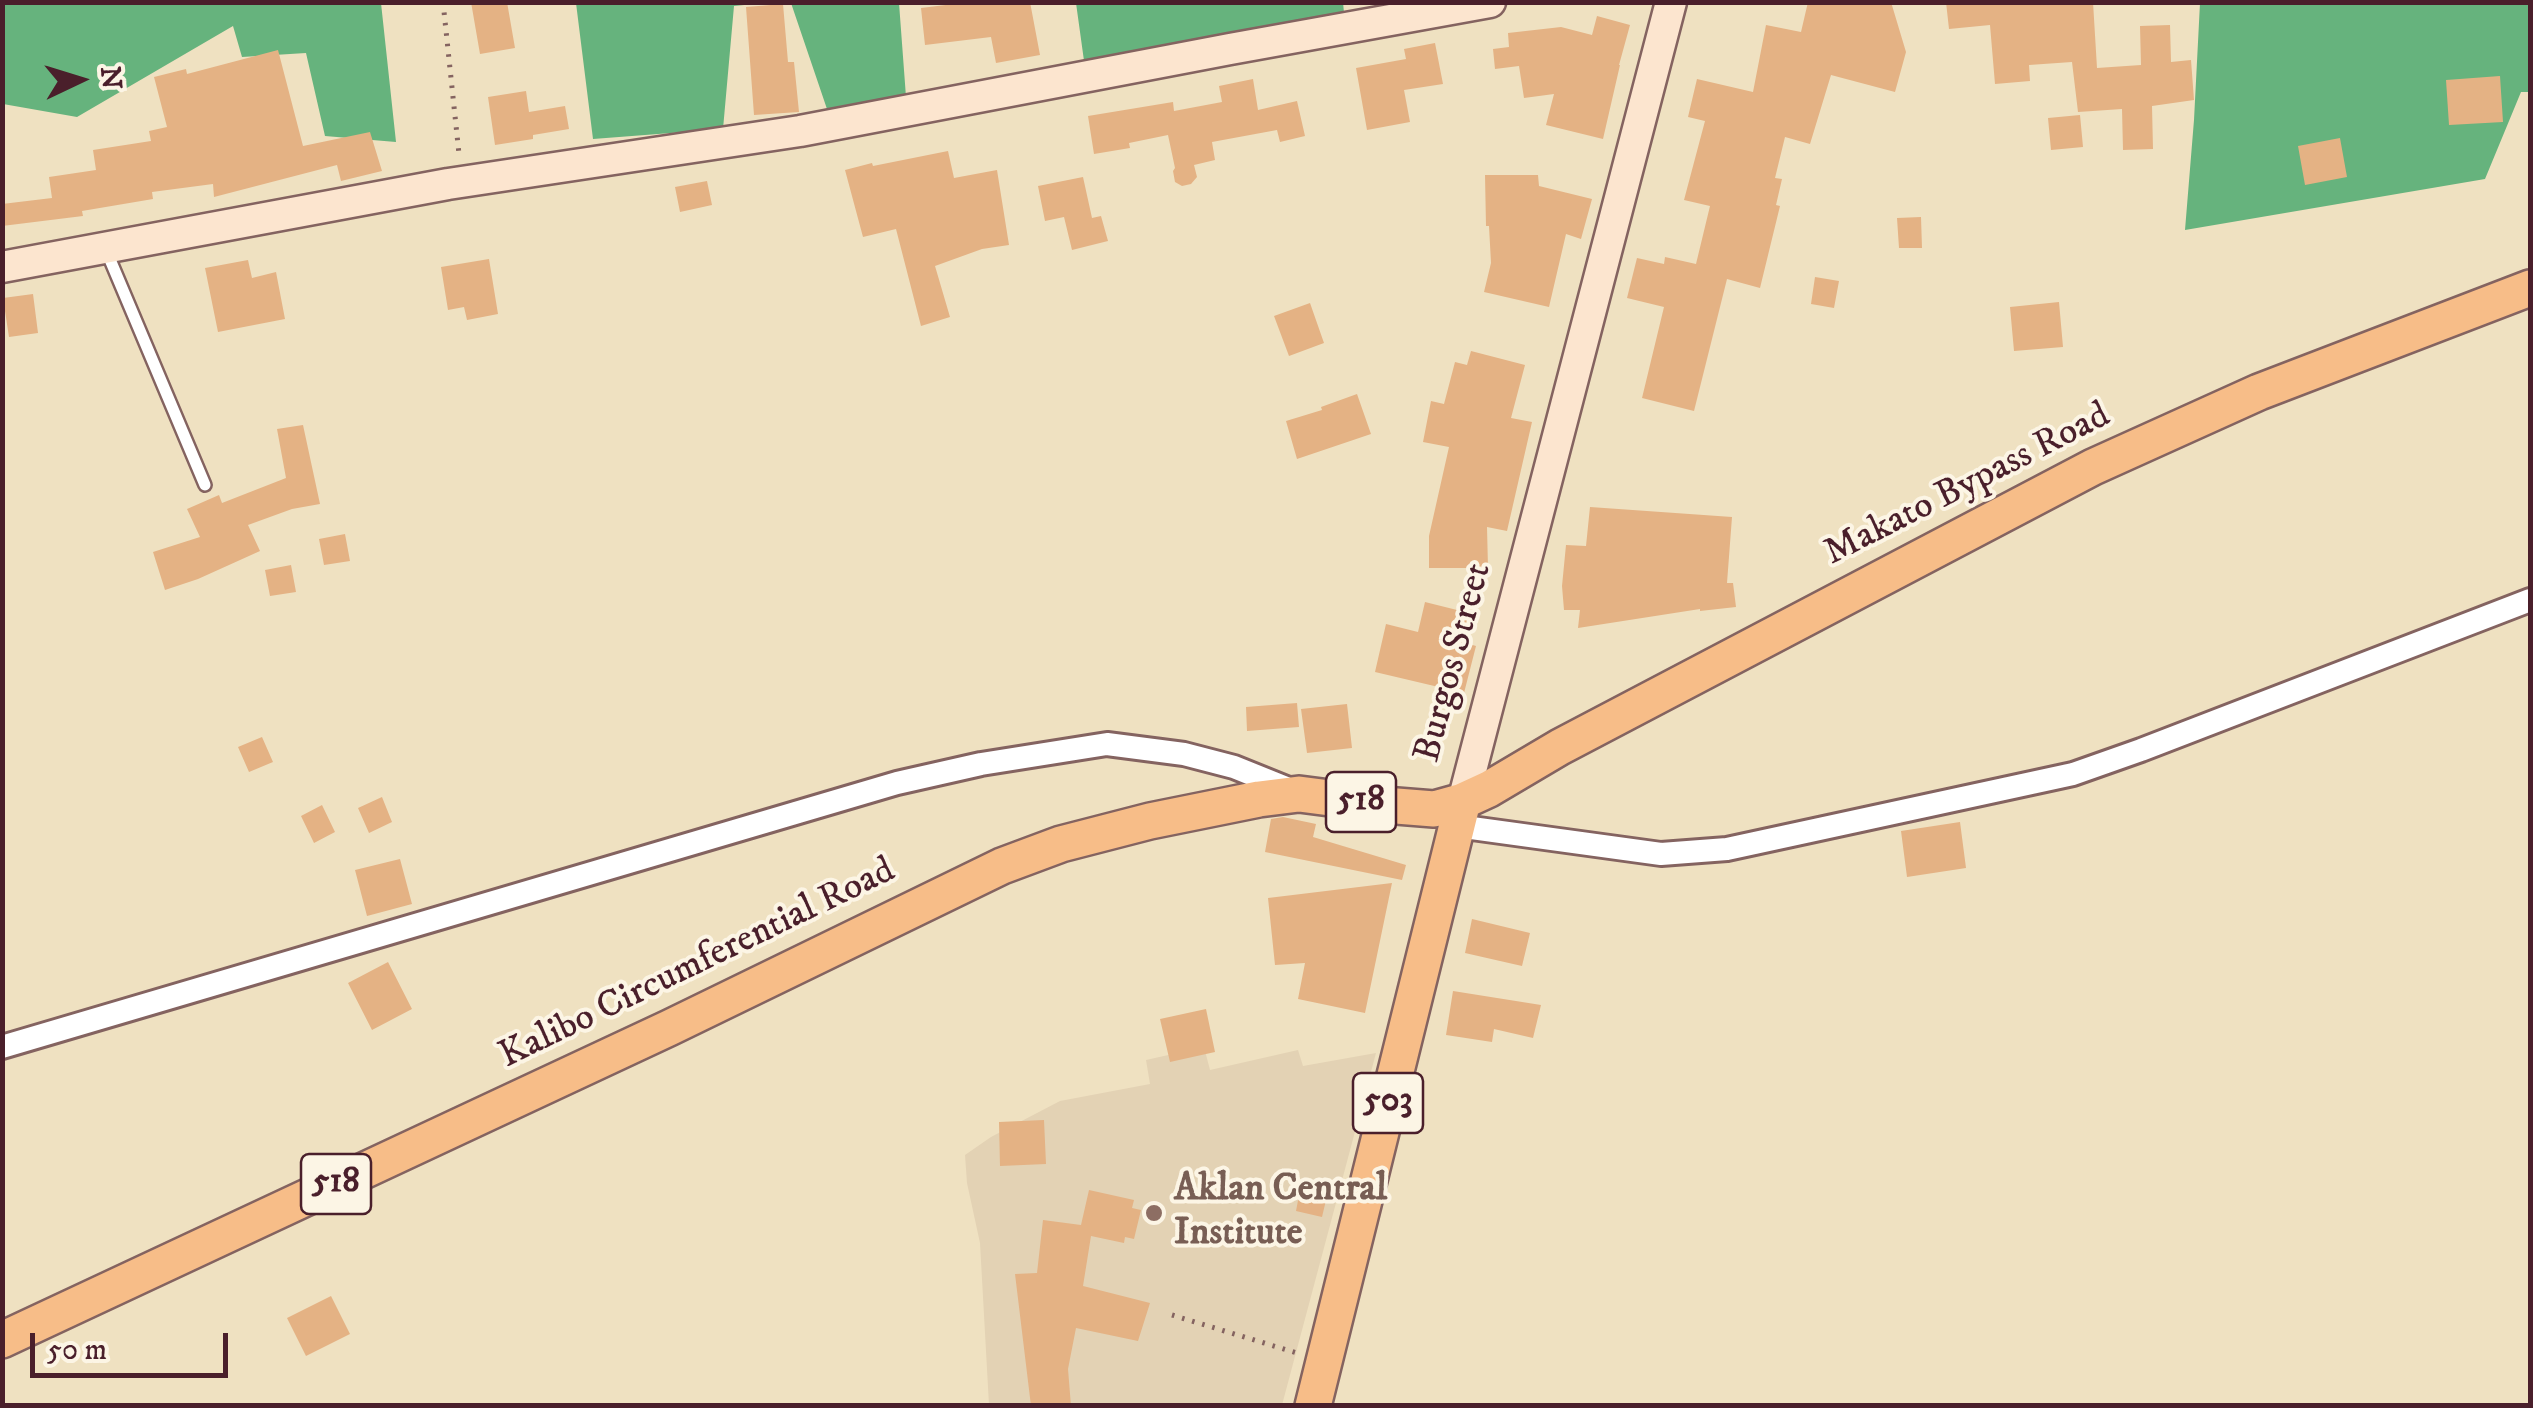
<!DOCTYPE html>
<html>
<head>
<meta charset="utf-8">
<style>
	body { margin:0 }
	#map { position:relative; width:2533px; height:1408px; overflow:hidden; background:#efe1c1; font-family:"IM FELL DW Pica",serif }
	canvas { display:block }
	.frame { position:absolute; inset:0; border:5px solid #4a1f2b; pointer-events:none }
	.north { position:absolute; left:30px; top:30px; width:100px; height:100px; -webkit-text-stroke:8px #fcf5e5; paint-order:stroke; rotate:86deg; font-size:28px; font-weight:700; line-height:40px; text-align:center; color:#4a1f2b }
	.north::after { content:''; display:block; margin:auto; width:35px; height:45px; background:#4a1f2b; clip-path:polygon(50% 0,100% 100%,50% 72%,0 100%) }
	.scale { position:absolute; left:30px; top:1333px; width:198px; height:45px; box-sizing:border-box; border:5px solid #4a1f2b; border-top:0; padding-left:12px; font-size:30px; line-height:35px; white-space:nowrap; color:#4a1f2b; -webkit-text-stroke:8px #fcf5e5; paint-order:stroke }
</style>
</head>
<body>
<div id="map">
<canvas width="2533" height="1408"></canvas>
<div class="frame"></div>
<div class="north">N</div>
<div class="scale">50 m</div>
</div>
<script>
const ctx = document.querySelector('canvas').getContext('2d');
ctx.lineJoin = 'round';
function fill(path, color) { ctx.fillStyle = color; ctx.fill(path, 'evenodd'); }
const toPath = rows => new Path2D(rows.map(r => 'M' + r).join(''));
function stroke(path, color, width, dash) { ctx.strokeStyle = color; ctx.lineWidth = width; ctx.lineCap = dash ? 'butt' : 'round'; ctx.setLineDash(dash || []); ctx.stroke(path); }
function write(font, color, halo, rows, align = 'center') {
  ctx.font = font + ' "IM FELL DW Pica",serif'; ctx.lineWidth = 8; ctx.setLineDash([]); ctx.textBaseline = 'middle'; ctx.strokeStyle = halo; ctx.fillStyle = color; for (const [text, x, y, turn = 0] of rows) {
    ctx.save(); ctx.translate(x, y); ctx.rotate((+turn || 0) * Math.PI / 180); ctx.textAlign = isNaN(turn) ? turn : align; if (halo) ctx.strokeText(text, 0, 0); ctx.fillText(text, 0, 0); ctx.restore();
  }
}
fill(toPath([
	[1204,1047,1210,1070,1298,1050,1303,1066,1376,1053,1282,1405,989,1405,980,1243,967,1183,965,1155,991,1137,1060,1101,1150,1084,1146,1060]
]), '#e3d2b4');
fill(toPath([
	[1343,2,1344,13,1085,68,1076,3],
	[2,3,381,3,396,142,325,136,306,53,242,57,233,26,77,117,3,104],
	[576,3,765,3,734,6,723,129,593,139],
	[791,3,899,3,906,97,827,109],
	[2200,3,2530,3,2530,92,2521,92,2485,179,2185,230,2194,120]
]), '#66b37d');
fill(toPath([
	[471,2,507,2,515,48,480,54],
	[970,2,1030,2,1040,55,996,63,991,37,925,45,921,8],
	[1808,2,1891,2,1906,52,1895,92,1831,75,1810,144,1785,137,1775,178,1782,179,1776,205,1780,206,1760,288,1727,279,1694,411,1642,398,1664,307,1627,298,1637,258,1664,264,1665,257,1696,264,1710,206,1684,200,1705,121,1688,117,1697,79,1753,92,1766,25,1801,32],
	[1946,2,2093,2,2097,68,2141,65,2140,26,2170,25,2171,62,2191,60,2194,100,2152,106,2153,149,2123,150,2122,109,2078,112,2072,62,2029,65,2030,81,1995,84,1990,25,1949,29],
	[783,4,788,62,794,62,799,112,754,115,746,7],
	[1597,16,1630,25,1619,65,1620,65,1603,139,1546,125,1554,94,1524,98,1519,66,1495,69,1493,49,1509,47,1508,33,1561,27,1592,35],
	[1435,43,1443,84,1404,90,1410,122,1367,130,1356,68,1406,59,1404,49],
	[278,50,303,146,370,132,382,171,341,181,337,165,214,197,213,184,152,192,153,199,82,211,83,216,2,226,2,204,52,198,49,177,96,170,93,150,151,141,149,131,167,127,154,77,186,69,187,74],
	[2500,76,2503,122,2449,125,2446,80],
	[1253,79,1258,110,1297,101,1305,136,1280,142,1277,130,1212,142,1215,160,1194,165,1197,177,1191,184,1182,186,1175,182,1173,171,1175,168,1168,135,1129,143,1130,148,1094,154,1088,116,1173,102,1174,111,1222,102,1219,86],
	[526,91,529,112,565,106,569,129,533,135,533,139,495,145,488,97],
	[2080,115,2083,147,2051,150,2048,118],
	[2340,138,2347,177,2305,185,2298,146],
	[948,151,954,178,997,170,1009,245,982,249,935,266,950,317,921,326,896,229,863,237,845,170,872,163,873,166],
	[1485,175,1538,175,1539,186,1592,199,1581,239,1566,234,1549,307,1484,292,1491,263,1489,226,1486,226],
	[1083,177,1092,218,1101,216,1108,241,1072,250,1064,217,1045,221,1038,186],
	[707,181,712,205,680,212,675,187],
	[1921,217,1922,248,1899,248,1897,218],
	[489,259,498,314,467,320,464,307,448,310,441,267],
	[248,260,252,278,276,272,285,319,218,332,205,268],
	[1815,277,1839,281,1834,308,1811,304],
	[33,294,38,333,9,337,3,298],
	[2059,302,2063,347,2014,351,2010,307],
	[1310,303,1324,343,1289,356,1274,316],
	[1471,351,1525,365,1511,418,1532,422,1507,531,1487,527,1488,568,1429,568,1429,536,1449,447,1423,442,1431,401,1444,404,1455,362,1467,365],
	[1357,394,1371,434,1297,459,1286,421,1322,410,1321,407],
	[303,425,320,504,292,509,248,525,260,551,198,579,165,590,153,552,200,537,187,509,219,495,222,503,286,478,277,429],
	[1590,507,1732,517,1727,583,1733,583,1736,607,1700,611,1700,609,1578,628,1580,610,1564,610,1562,586,1566,545,1586,546],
	[345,534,350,561,324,565,319,539],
	[291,565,296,592,270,596,265,570],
	[1425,602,1473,614,1466,643,1476,646,1464,693,1375,672,1386,624,1418,632],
	[1297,703,1299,727,1247,731,1246,707],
	[1347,704,1352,748,1307,753,1301,709],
	[262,737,273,762,249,772,238,747],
	[382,797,392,822,369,833,358,808],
	[322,805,335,832,314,843,301,816],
	[1283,817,1316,824,1313,837,1406,865,1402,880,1265,852,1271,819],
	[1960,822,1966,868,1907,877,1901,831],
	[400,859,412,904,367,916,355,870],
	[1392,883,1365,1013,1298,999,1305,963,1275,965,1268,898],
	[1472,919,1530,933,1522,966,1465,953],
	[388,962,412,1009,372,1030,348,983],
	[1453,991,1541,1005,1533,1038,1494,1029,1492,1042,1446,1035],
	[1206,1009,1215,1052,1170,1062,1160,1019],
	[1044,1120,1046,1164,1000,1166,999,1122],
	[1089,1190,1134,1200,1132,1208,1141,1210,1134,1239,1125,1237,1124,1243,1091,1236,1083,1286,1150,1303,1138,1341,1076,1328,1068,1369,1071,1406,1031,1406,1015,1274,1037,1273,1043,1220,1081,1225],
	[1300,1190,1327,1196,1322,1217,1296,1211],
	[331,1296,350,1334,306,1356,287,1318]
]), '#e4b284');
const lane = toPath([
	[106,250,205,485]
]);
const street = toPath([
	[1457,826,1661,854,1727,849,2073,774,2141,750,2530,600],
	[2,1047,897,783,981,764,1107,744,1184,754,1234,767,1296,792]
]);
const secondary = toPath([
	[2,267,448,184,800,131,1230,49,1490,2],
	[1463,801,1671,2]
]);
const primary = toPath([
	[2,1340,669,1028,1002,866,1061,844,1150,821,1259,799,1299,794,1384,805,1434,809,1463,801,1489,789,1560,747,2093,467,2259,392,2530,288],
	[1313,1406,1463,801]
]);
stroke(lane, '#846360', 16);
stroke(street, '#846360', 28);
stroke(secondary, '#846360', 35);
stroke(primary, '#846360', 40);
stroke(toPath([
	[443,2,459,154],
	[1172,1315,1297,1353]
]), '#846360', 5, [2.5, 8]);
stroke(lane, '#fff', 11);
stroke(street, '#fff', 22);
stroke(secondary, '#fce5cf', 30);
stroke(primary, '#f7bd88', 35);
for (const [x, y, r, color] of [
	[1154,1213,10,"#8d6e63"]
]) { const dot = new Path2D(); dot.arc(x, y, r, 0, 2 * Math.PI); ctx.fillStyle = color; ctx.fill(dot); stroke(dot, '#fcf5e5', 4); }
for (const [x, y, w] of [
	[1361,802,70],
	[1388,1103,70],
	[336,1184,70]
]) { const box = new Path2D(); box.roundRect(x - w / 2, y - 30, w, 60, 8); ctx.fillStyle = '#fcf5e5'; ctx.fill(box); stroke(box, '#4a1f2b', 2.5); }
write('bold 35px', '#4a1f2b', null, [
	["518",1361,802],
	["503",1388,1103],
	["518",336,1184]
]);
write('38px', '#4a1f2b', '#fcf5e5', [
	["Makato Bypass Road",1968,486,-27],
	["Burgos Street",1455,663,-75],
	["Kalibo Circumferential Road",698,965,-26]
]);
write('bold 38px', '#785e54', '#fcf5e5', [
	["Aklan Central",1174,1191],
	["Institute",1174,1235]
], 'left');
</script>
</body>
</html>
